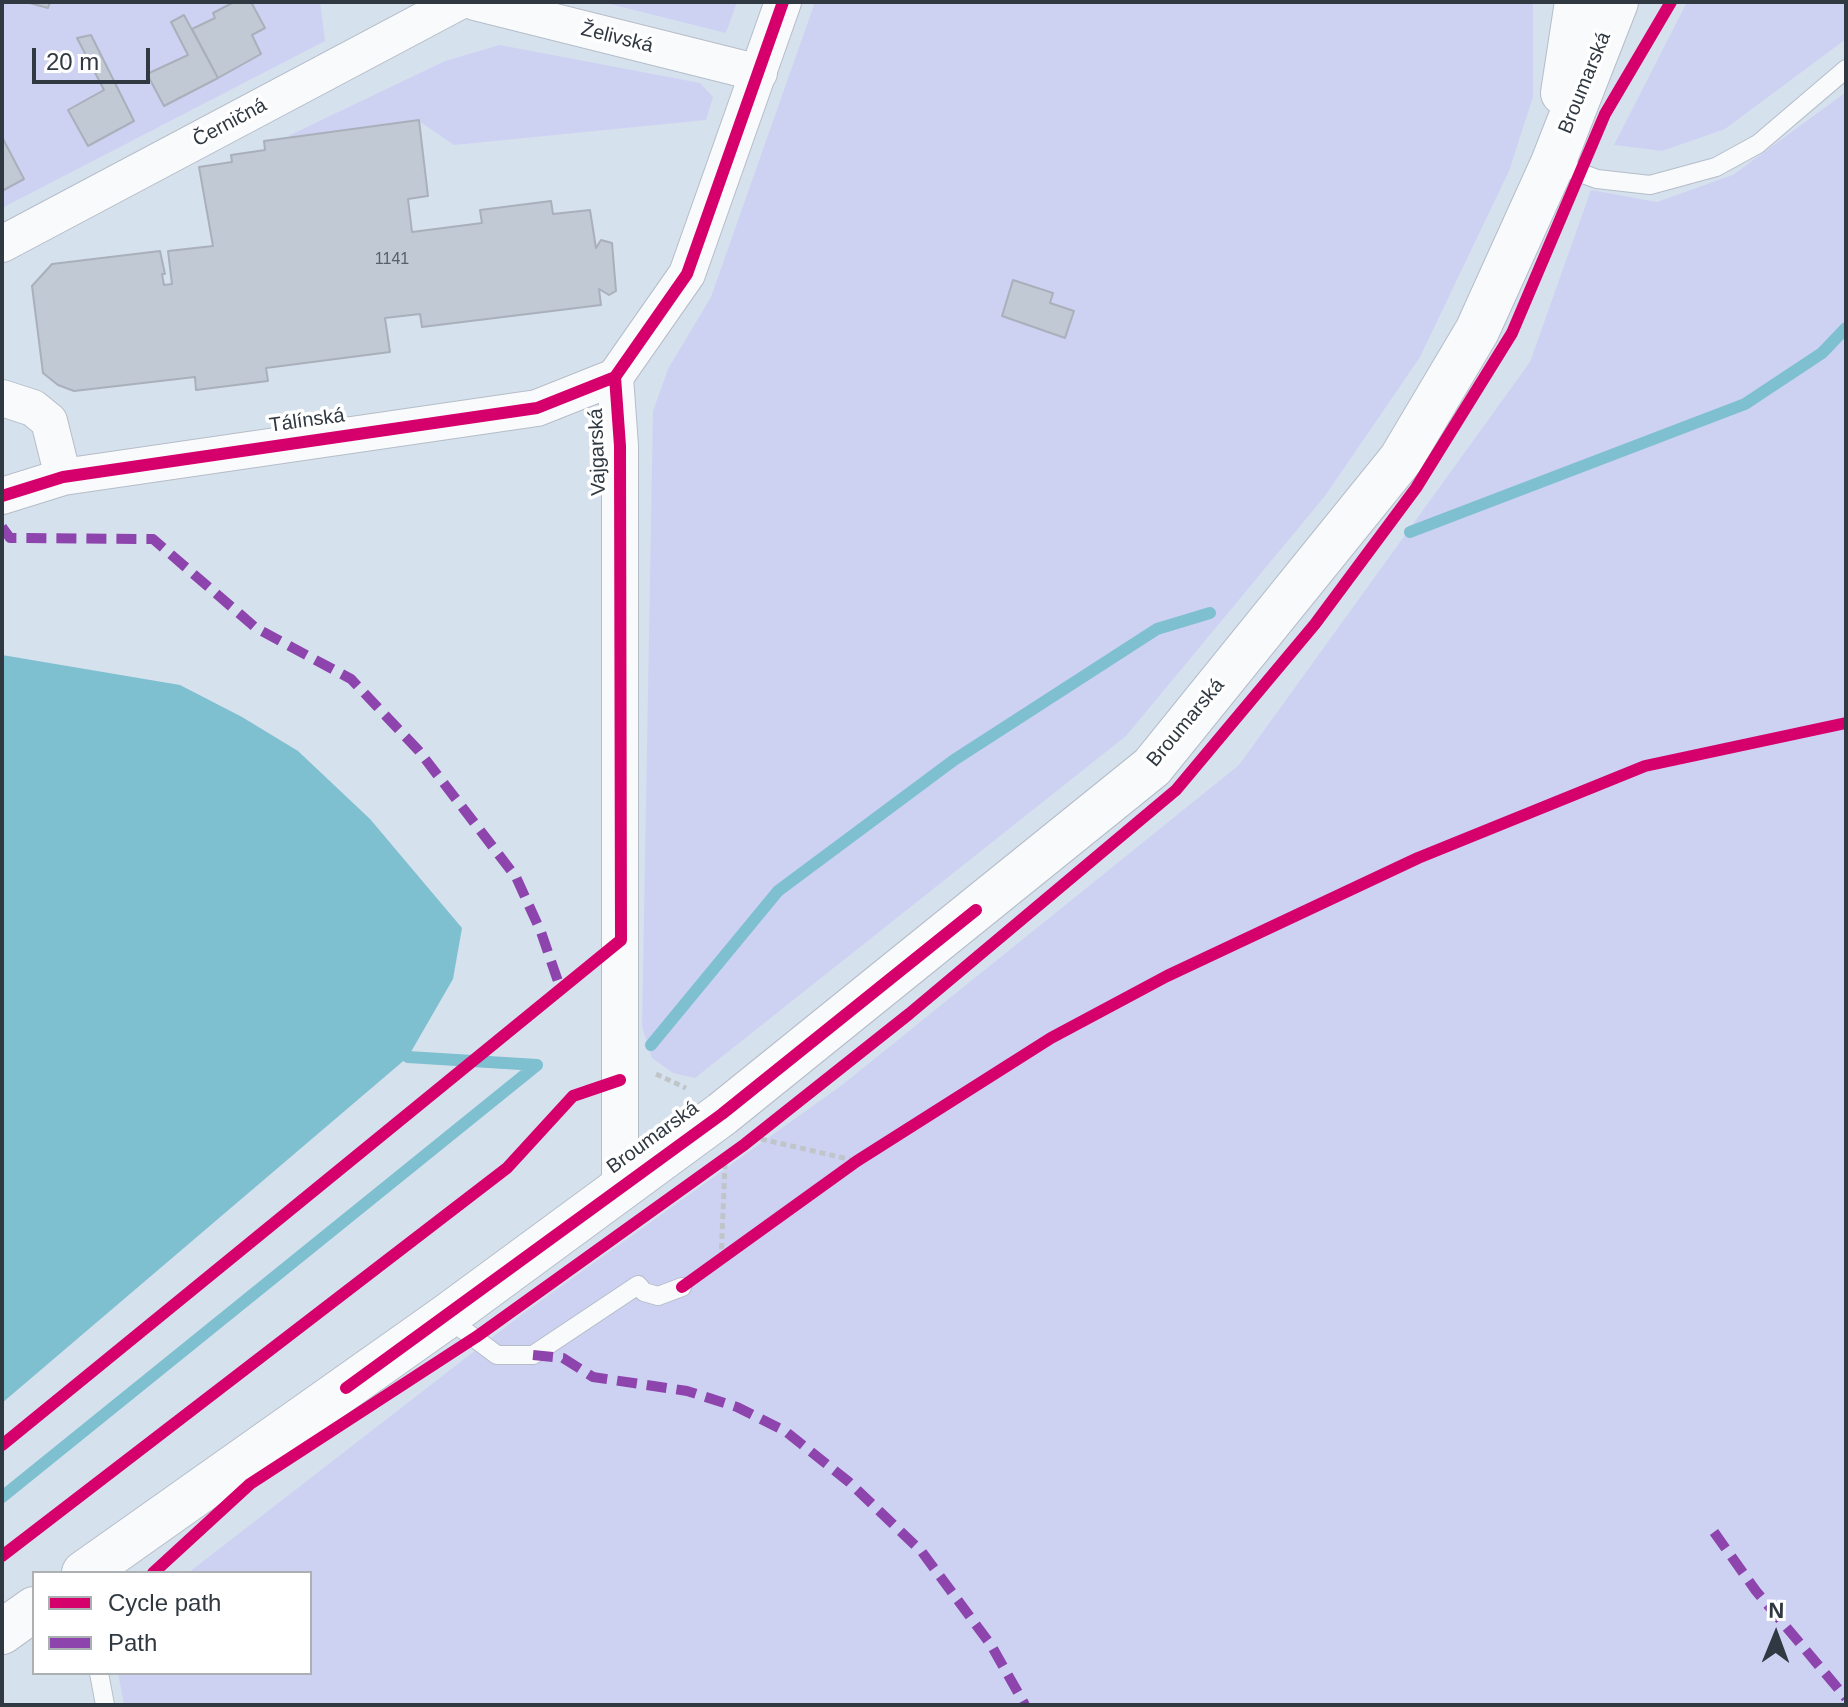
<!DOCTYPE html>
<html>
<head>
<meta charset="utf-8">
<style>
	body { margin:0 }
	#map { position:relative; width:1848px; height:1707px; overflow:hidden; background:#d6e1ee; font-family:Arial,sans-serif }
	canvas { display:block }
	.frame { position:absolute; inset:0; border:4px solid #303942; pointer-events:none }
	.legend { position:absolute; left:32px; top:1571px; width:280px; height:104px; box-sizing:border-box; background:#fff; border:2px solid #acb0b3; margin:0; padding:10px 14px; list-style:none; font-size:24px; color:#303942 }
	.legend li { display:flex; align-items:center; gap:16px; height:40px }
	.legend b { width:40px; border:2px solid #acb0b3 }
	.north { position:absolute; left:1736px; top:1595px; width:80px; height:80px; -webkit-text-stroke:6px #fff; paint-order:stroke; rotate:1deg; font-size:22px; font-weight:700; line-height:32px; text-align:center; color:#303942 }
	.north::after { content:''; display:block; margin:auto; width:28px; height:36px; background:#303942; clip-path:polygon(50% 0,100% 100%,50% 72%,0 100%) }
	.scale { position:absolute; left:32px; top:48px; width:118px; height:36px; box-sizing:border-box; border:4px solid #303942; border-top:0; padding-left:10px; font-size:24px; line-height:28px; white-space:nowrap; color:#303942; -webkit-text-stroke:6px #fff; paint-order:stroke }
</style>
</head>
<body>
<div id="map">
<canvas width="1848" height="1707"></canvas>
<div class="frame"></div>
<ul class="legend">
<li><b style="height:10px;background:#d6006c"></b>Cycle path</li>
<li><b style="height:10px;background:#8e44ad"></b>Path</li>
</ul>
<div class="north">N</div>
<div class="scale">20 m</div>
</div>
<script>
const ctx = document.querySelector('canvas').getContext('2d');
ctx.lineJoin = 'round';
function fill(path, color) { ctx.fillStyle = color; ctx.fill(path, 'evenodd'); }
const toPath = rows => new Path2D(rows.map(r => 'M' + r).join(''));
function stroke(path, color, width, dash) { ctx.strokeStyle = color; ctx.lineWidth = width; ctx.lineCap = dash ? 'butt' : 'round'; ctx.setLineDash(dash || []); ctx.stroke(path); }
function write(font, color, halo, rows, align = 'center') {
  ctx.font = font + ' Arial,sans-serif'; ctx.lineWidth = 7; ctx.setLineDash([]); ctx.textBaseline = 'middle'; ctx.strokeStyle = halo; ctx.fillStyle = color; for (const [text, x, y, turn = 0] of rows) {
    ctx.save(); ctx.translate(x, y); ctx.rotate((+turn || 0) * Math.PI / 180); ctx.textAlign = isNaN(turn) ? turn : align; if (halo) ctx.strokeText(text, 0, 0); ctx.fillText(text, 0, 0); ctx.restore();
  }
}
fill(toPath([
	[2,2,26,2,48,8,50,2,234,2,215,18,192,29,184,15,171,22,188,55,148,74,164,105,261,54,252,35,264,28,251,2,320,2,325,41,2,208,2,191,24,179,2,137],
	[91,35,134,120,88,146,68,110,104,90,77,39],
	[602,2,737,2,726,33],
	[815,2,1533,2,1533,97,1509,171,1420,357,1325,496,1126,736,695,1078,673,1073,652,1058,642,1027,653,411,668,369,711,297],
	[1014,280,1053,293,1050,303,1074,311,1065,338,1002,316],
	[1687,2,1846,2,1846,39,1725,129,1662,151,1614,145],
	[500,45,700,83,713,97,706,120,454,145,419,121,286,137,445,61],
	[1846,92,1846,1705,124,1705,118,1673,310,1673,310,1573,188,1573,521,1315,842,1085,1239,765,1530,362,1591,190,1657,202,1733,175]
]), '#ced2f2');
fill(toPath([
	[2,655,180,685,242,717,298,751,370,819,462,928,453,979,408,1057,2,1403]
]), '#7ebfd0');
stroke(toPath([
	[1410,532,1745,404,1822,353,1846,328],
	[651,1045,778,891,954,760,1157,629,1210,613],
	[408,1057,537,1065],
	[2,1497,537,1065]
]), '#7ebfd0', 12);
const building = toPath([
	[26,2,50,2,48,8,26,2],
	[234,2,251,2,265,28,252,35,261,54,218,78,192,29,215,18,213,13,234,2],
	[184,15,218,78,164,106,147,74,188,55,171,22,184,15],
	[91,35,134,121,88,146,68,110,104,90,77,38,91,35],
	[419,120,428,196,408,199,412,232,482,223,480,210,551,201,553,214,590,210,596,248,601,240,612,243,616,291,609,295,599,289,601,305,422,327,420,314,385,318,390,352,266,368,268,381,196,390,195,377,74,391,58,385,43,373,32,286,52,264,160,251,165,274,162,274,164,285,172,284,168,251,213,246,199,167,232,162,231,155,265,150,264,141,419,120],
	[2,137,24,179,2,191,2,137],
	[1013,280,1053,293,1050,303,1074,311,1065,338,1002,316,1013,280]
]);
fill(building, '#c1c9d4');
stroke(building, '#a9b0bb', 2);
const service = toPath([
	[1553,163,1597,179,1650,185,1716,167,1758,144,1846,69],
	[446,1317,497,1355,533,1355,638,1285,644,1292,658,1296,682,1287],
	[99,1673,105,1705]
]);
const minor = toPath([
	[475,2,759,73],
	[2,244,458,2],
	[2,398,33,408,49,421,63,477],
	[2,496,63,477,537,408,615,377],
	[620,1187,620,446,615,377,687,274,783,2]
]);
const tertiary = toPath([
	[1563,93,1577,2],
	[84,1573,446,1317,722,1114,1152,767,1401,459,1477,331,1553,163,1616,2],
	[2,1632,34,1609]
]);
stroke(service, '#b5bdc8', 20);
stroke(minor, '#b5bdc8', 38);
stroke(tertiary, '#b5bdc8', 46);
stroke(toPath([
	[656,1074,686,1088],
	[761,1139,857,1161],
	[721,1259,725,1165]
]), '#c0c5c9', 5, [6, 4]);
stroke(service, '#f9fafc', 18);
stroke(minor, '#f9fafc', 36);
stroke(tertiary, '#f9fafc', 44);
stroke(toPath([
	[2,527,10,538,153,539,256,628,351,679,419,751,516,877,541,932,561,990],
	[533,1355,563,1358,593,1377,687,1391,737,1407,785,1431,849,1482,922,1552,991,1645,1025,1705],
	[1714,1532,1756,1591,1846,1698]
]), '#8e44ad', 10, [20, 10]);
stroke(toPath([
	[2,496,63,477,537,408,615,377],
	[682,1287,857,1161,1051,1038,1167,976,1418,858,1645,766,1846,723],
	[346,1388,722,1114,976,910],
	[2,1445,621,940,620,446,615,377,687,274,783,2],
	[2,1556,507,1168,573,1096,620,1080],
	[153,1573,250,1484,476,1337,745,1144,909,1014,1176,790,1315,624,1416,488,1512,333,1605,114,1671,2]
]), '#d6006c', 12);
write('16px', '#58606a', null, [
	["1141",392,260]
]);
write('20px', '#303942', '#fff', [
	["Želivská",617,38,14],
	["Broumarská",1585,83,-68],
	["Černičná",230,123,-28],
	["Tálínská",307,421,-8],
	["Vajgarská",598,452,-92],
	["Broumarská",1186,723,-50],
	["Broumarská",653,1138,-36]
]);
</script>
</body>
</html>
